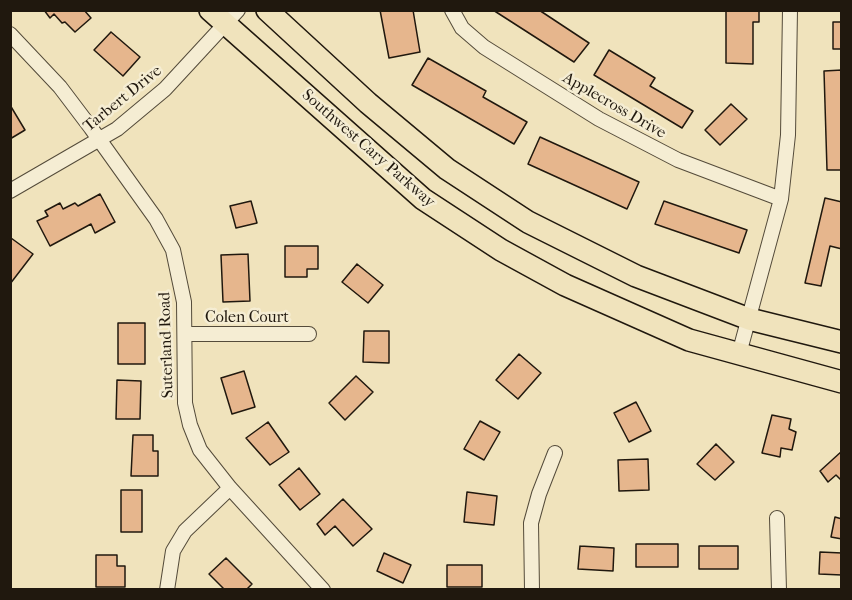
<!DOCTYPE html>
<html>
<head>
<meta charset="utf-8">
<style>
	body { margin:0 }
	#map { position:relative; width:852px; height:600px; overflow:hidden; background:#f0e3bc; font-family:"IM FELL French Canon",serif }
	canvas { display:block }
	.frame { position:absolute; inset:0; border:12px solid #20180e; pointer-events:none }
</style>
</head>
<body>
<div id="map">
<canvas width="852" height="600"></canvas>
<div class="frame"></div>
</div>
<script>
const ctx = document.querySelector('canvas').getContext('2d');
ctx.lineJoin = 'round';
function fill(path, color) { ctx.fillStyle = color; ctx.fill(path, 'evenodd'); }
const toPath = rows => new Path2D(rows.map(r => 'M' + r).join(''));
function stroke(path, color, width, dash) { ctx.strokeStyle = color; ctx.lineWidth = width; ctx.lineCap = dash ? 'butt' : 'round'; ctx.setLineDash(dash || []); ctx.stroke(path); }
function write(font, color, halo, rows, align = 'center') {
  ctx.font = font + ' "IM FELL French Canon",serif'; ctx.lineWidth = 5; ctx.setLineDash([]); ctx.textBaseline = 'middle'; ctx.strokeStyle = halo; ctx.fillStyle = color; for (const [text, x, y, turn = 0] of rows) {
    ctx.save(); ctx.translate(x, y); ctx.rotate((+turn || 0) * Math.PI / 180); ctx.textAlign = isNaN(turn) ? turn : align; if (halo) ctx.strokeText(text, 0, 0); ctx.fillText(text, 0, 0); ctx.restore();
  }
}
const building = toPath([
	[44,10,84,10,91,18,75,32,65,22,62,23,54,14,50,18,44,10],
	[380,10,413,10,420,52,389,58,380,10],
	[493,10,539,10,589,43,574,62,493,10],
	[726,10,759,10,759,22,753,22,753,64,726,63,726,10],
	[833,22,842,22,842,49,833,49,833,22],
	[111,32,140,57,123,76,94,50,111,32],
	[609,50,655,78,650,86,693,111,682,128,594,75,609,50],
	[428,58,486,91,483,97,527,122,514,144,412,85,428,58],
	[842,70,842,170,827,170,824,71,842,70],
	[731,104,747,119,720,145,705,130,731,104],
	[10,105,25,130,10,139,10,105],
	[540,137,639,182,627,209,528,164,540,137],
	[100,194,115,222,95,233,91,224,50,246,37,221,48,216,45,211,60,203,63,209,75,203,78,206,100,194],
	[825,198,842,202,842,249,830,246,821,286,805,283,825,198],
	[251,201,257,223,236,228,230,206,251,201],
	[664,201,747,230,739,253,655,224,664,201],
	[11,238,33,254,10,284,10,239,11,238],
	[285,246,318,246,318,269,307,269,307,277,285,277,285,246],
	[248,254,250,301,223,302,221,255,248,254],
	[357,264,383,285,368,303,342,282,357,264],
	[118,323,145,323,145,364,118,364,118,323],
	[364,331,389,331,389,363,363,362,364,331],
	[519,354,541,373,518,399,496,380,519,354],
	[244,371,255,407,232,414,221,378,244,371],
	[356,376,373,392,345,420,329,403,356,376],
	[117,380,141,381,140,419,116,419,117,380],
	[636,402,651,431,629,442,614,413,636,402],
	[772,415,791,419,789,429,796,432,792,450,781,448,780,457,762,453,772,415],
	[480,421,500,432,484,460,464,449,480,421],
	[268,422,289,452,270,465,246,438,268,422],
	[133,435,153,435,153,451,158,451,158,476,131,476,133,435],
	[716,444,734,462,715,480,697,464,716,444],
	[842,451,842,481,836,475,828,482,820,471,842,451],
	[648,459,649,490,619,491,618,460,648,459],
	[299,468,320,494,300,510,279,485,299,468],
	[121,490,142,490,142,532,121,532,121,490],
	[467,492,497,496,494,525,464,522,467,492],
	[343,499,372,529,353,546,335,526,325,535,317,524,343,499],
	[835,517,842,519,842,539,831,537,835,517],
	[636,544,678,544,678,567,636,567,636,544],
	[580,546,614,548,613,571,578,569,580,546],
	[699,546,738,546,738,569,699,569,699,546],
	[820,552,842,553,842,575,819,574,820,552],
	[384,553,411,565,403,583,377,571,384,553],
	[96,555,117,555,117,566,125,566,125,587,96,587,96,555],
	[226,558,252,584,246,590,225,590,209,574,226,558],
	[447,565,482,565,482,587,447,587,447,565]
]);
fill(building, '#e6b68d');
stroke(building, '#20180e', 1.5);
const minor = toPath([
	[452,10,462,28,484,47,599,119,678,160,781,199],
	[10,34,60,87,91,128,156,219,173,250,184,302,185,403,190,425,200,450,230,488,323,590],
	[10,191,117,129,165,89,238,10],
	[185,334,309,334],
	[739,354,781,199,788,135,790,10],
	[777,518,779,590],
	[167,590,173,551,185,531,230,488],
	[532,590,531,523,539,494,555,453]
]);
const primary = toPath([
	[210,10,423,199,501,250,565,285,689,340,842,382],
	[267,10,368,103,447,169,528,222,636,276,749,319,842,342]
]);
stroke(minor, '#544b3a', 16);
stroke(primary, '#20180e', 24);
stroke(minor, '#f5edd3', 14);
stroke(primary, '#f0e3bc', 21);
write('16px', '#20180e', '#f5edd3', [
	["Tarbert Drive",123,99,-39],
	["Applecross Drive",614,106,30],
	["Southwest Cary Parkway",368,149,41],
	["Colen Court",247,318],
	["Suterland Road",167,345,-92]
]);
</script>
</body>
</html>
